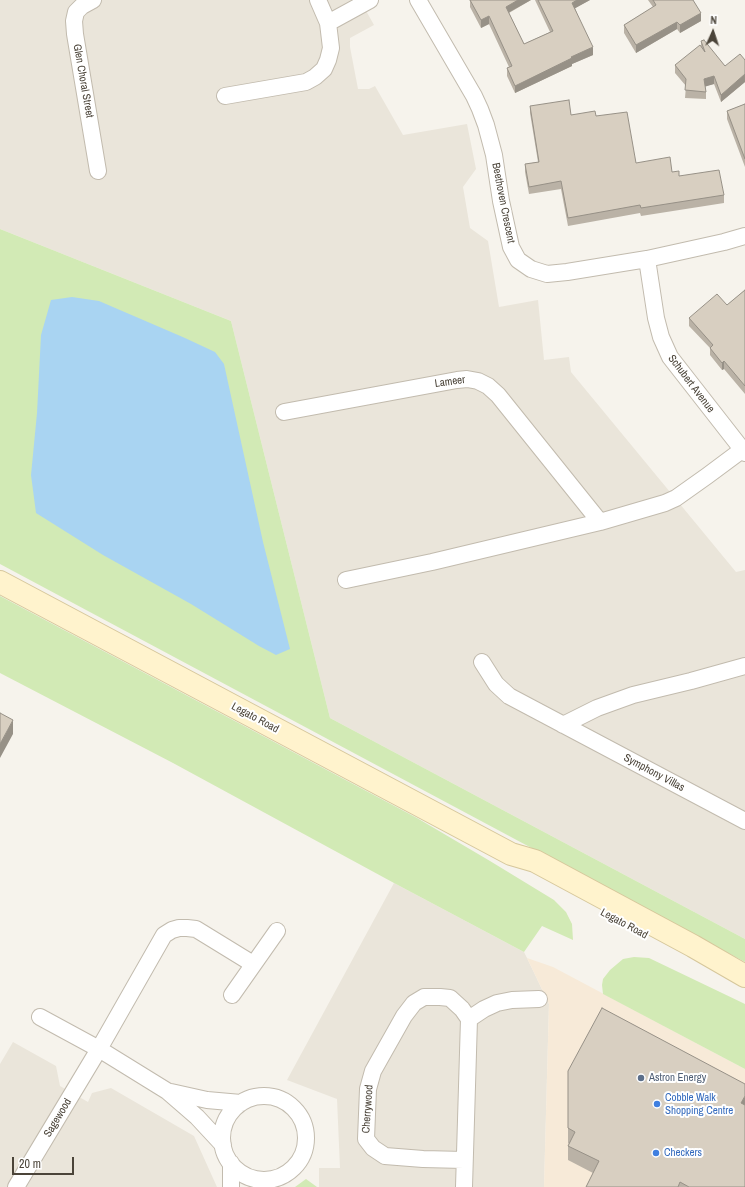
<!DOCTYPE html>
<html>
<head>
<meta charset="utf-8">
<style>
	body { margin:0 }
	#map { position:relative; width:745px; height:1187px; overflow:hidden; background:#f6f3ec; font-family:"Archivo Narrow",sans-serif }
	canvas { display:block }
	.north { position:absolute; left:693px; top:12px; width:40px; height:40px; -webkit-text-stroke:3px #fff; paint-order:stroke; rotate:3deg; font-size:11px; font-weight:700; line-height:16px; text-align:center; color:#4b4439 }
	.north::after { content:''; display:block; margin:auto; width:14px; height:18px; background:#4b4439; clip-path:polygon(50% 0,100% 100%,50% 72%,0 100%) }
	.scale { position:absolute; left:12px; top:1157px; width:62px; height:18px; box-sizing:border-box; border:2px solid #4b4439; border-top:0; padding-left:5px; font-size:12px; line-height:14px; white-space:nowrap; color:#4b4439; -webkit-text-stroke:3px #fff; paint-order:stroke }
</style>
</head>
<body>
<div id="map">
<canvas width="745" height="1187"></canvas>
<div class="north">N</div>
<div class="scale">20 m</div>
</div>
<script>
const ctx = document.querySelector('canvas').getContext('2d');
ctx.lineJoin = 'round';
function fill(path, color) { ctx.fillStyle = color; ctx.fill(path, 'evenodd'); }
const toPath = rows => new Path2D(rows.map(r => 'M' + r).join(''));
function stroke(path, color, width, dash) { ctx.strokeStyle = color; ctx.lineWidth = width; ctx.lineCap = dash ? 'butt' : 'round'; ctx.setLineDash(dash || []); ctx.stroke(path); }
function write(font, color, halo, rows, align = 'center') {
  ctx.font = font + ' "Archivo Narrow",sans-serif'; ctx.lineWidth = 4; ctx.setLineDash([]); ctx.textBaseline = 'middle'; ctx.strokeStyle = halo; ctx.fillStyle = color; for (const [text, x, y, turn = 0] of rows) {
    ctx.save(); ctx.translate(x, y); ctx.rotate((+turn || 0) * Math.PI / 180); ctx.textAlign = isNaN(turn) ? turn : align; if (halo) ctx.strokeText(text, 0, 0); ctx.fillText(text, 0, 0); ctx.restore();
  }
}
fill(toPath([
	[0,0,360,0,374,25,350,38,350,47,358,89,369,89,375,86,403,135,467,124,476,169,463,187,470,228,488,241,499,307,538,300,544,360,569,357,571,372,736,572,745,570,745,939,330,718,231,321,0,229],
	[394,883,524,952,527,958,549,1004,544,1187,319,1187,319,1168,340,1168,337,1099,287,1080],
	[13,1042,56,1066,60,1086,88,1102,92,1093,111,1088,194,1136,217,1187,0,1187,0,1064]
]), '#eae5da');
fill(toPath([
	[527,958,553,967,745,1069,745,1187,544,1187,549,1004]
]), '#f7ead8');
fill(toPath([
	[0,229,231,321,330,718,745,939,745,962,0,564],
	[0,596,417,818,490,861,554,900,566,912,572,924,573,940,542,926,524,952,394,883,173,763,0,673],
	[634,957,649,958,745,1004,745,1069,603,994,602,985,603,979,610,970,623,959],
	[306,1179,317,1187,295,1187]
]), '#d2eab5');
fill(toPath([
	[72,297,99,301,185,338,215,352,224,364,263,542,290,649,276,655,259,646,191,604,103,555,36,513,31,475,37,413,41,335,51,300]
]), '#a9d4f2');
const street = toPath([
	[93,0,82,6,76,12,74,21,75,34,98,171],
	[418,0,474,96,480,109,486,125,494,155,501,201,511,247,518,260,531,269,547,274,567,272,647,259,724,242,745,236],
	[328,23,370,0],
	[225,96,306,82,315,77,324,69,328,60,331,48,328,23,318,0],
	[647,259,656,318,661,337,670,357,745,453],
	[284,412,457,380,467,379,478,381,488,386,498,395,600,522],
	[346,580,432,562,600,522,665,503,676,498,707,476,742,450],
	[482,662,496,684,509,696,745,821],
	[563,725,597,708,633,695,691,681,745,666],
	[232,995,277,931],
	[40,1017,99,1049,167,1091,197,1117,223,1145],
	[469,1019,484,1009,497,1003,512,1000,539,999],
	[171,1092,207,1100,241,1103],
	'222 1138a42 42 0 1 1 84 0a42 42 0 1 1-84 0Z',
	[231,1163,231,1187],
	[16,1187,99,1049,164,935,172,930,179,928,187,928,196,929,253,964],
	[464,1187,469,1019,462,1009,450,998,440,997,424,997,414,1003,404,1016,373,1071,368,1089,366,1139,373,1148,385,1156,423,1159,464,1160]
]);
const secondary = toPath([
	[0,582,511,854,535,861,693,946,745,976]
]);
stroke(street, '#c2bbae', 18);
stroke(secondary, '#d6c79b', 24);
stroke(street, '#fff', 16);
stroke(secondary, '#fff3cd', 22);
fill(toPath([
	[470,0,531,0,509,13,524,44,550,32,535,0,590,0,575,8,593,55,572,64,572,66,515,93,507,76,507,68,509,67,489,24,481,28,470,7],
	[648,0,693,0,701,21,680,33,677,29,636,53,624,33,624,25,653,7],
	[701,41,725,66,745,60,745,82,721,102,714,84,705,86,706,92,706,99,685,98,686,86,675,73,675,65,701,47],
	[745,104,745,167,727,119,727,111],
	[530,106,571,115,596,116,636,163,672,172,679,176,724,195,724,203,641,216,640,213,568,226,561,189,529,194,525,172,525,164,538,162,530,113],
	[745,290,745,394,724,369,722,370,710,355,710,348,689,326,689,318,727,305],
	[568,1071,745,1187,586,1187,593,1173,568,1160,568,1146,569,1144,568,1143]
]), '#bab2a6');
fill(toPath([
	[518,0,531,0,506,14,506,7],
	[577,0,590,0,572,10,572,3],
	[701,13,701,21,680,33,680,25],
	[489,16,489,24,481,28,481,20],
	[677,22,677,29,636,53,636,45],
	[593,47,593,55,572,64,572,66,515,93,515,86,571,57],
	[745,74,745,82,721,102,721,95],
	[714,76,714,84,704,87,704,79],
	[724,361,724,369,722,370,722,363],
	[13,720,13,734,0,758,0,744],
	[745,1096,745,1111,741,1103]
]), '#979187');
const building = toPath([
	[470,0,518,0,506,7,524,44,553,31,538,0,577,0,572,3,593,47,571,57,572,58,515,86,507,68,512,66,489,16,481,20,470,0],
	[653,0,693,0,701,13,680,25,677,22,636,45,624,25,656,5,653,0],
	[704,40,725,66,740,54,745,60,745,74,721,95,714,76,704,79,706,92,685,90,686,79,675,65,700,45,705,52,701,41,704,40],
	[569,100,571,115,595,111,596,116,627,112,636,163,670,157,672,172,679,171,679,176,719,170,724,195,641,208,640,205,568,218,561,181,529,187,525,164,539,162,530,106,569,100],
	[745,104,745,159,727,111,745,104],
	[745,290,745,386,724,361,722,363,710,348,713,345,689,318,717,294,727,305,745,290],
	[0,713,13,720,0,744,0,713],
	[602,1008,745,1084,745,1096,741,1103,745,1105,745,1187,689,1187,680,1182,678,1187,586,1187,599,1161,568,1146,575,1132,568,1128,568,1071,602,1008]
]);
fill(building, '#d8cfc1');
stroke(building, '#979187', 1);
for (const [x, y, r, color] of [
	[641,1078,4,"#5c6f8a"],
	[657,1104,4,"#3f7fe0"],
	[656,1153,4,"#3f7fe0"]
]) { const dot = new Path2D(); dot.arc(x, y, r, 0, 2 * Math.PI); ctx.fillStyle = color; ctx.fill(dot); stroke(dot, '#fff', 1.5); }
write('11px', '#4b4439', '#fff', [
	["Glen Choral Street",83,81,80],
	["Beethoven Crescent",503,203,79],
	["Lameer",450,382,-8],
	["Schubert Avenue",691,384,53],
	["Legato Road",255,718,28],
	["Symphony Villas",654,773,28],
	["Legato Road",624,924,28],
	["Cherrywood",368,1109,-86],
	["Sagewood",58,1118,-59]
]);
write('11px', '#4e5e75', '#fff', [
	["Astron Energy",649,1078]
], 'left');
write('11px', '#366cbe', '#fff', [
	["Cobble Walk",665,1098],
	["Shopping Centre",665,1111],
	["Checkers",664,1153]
], 'left');
</script>
</body>
</html>
